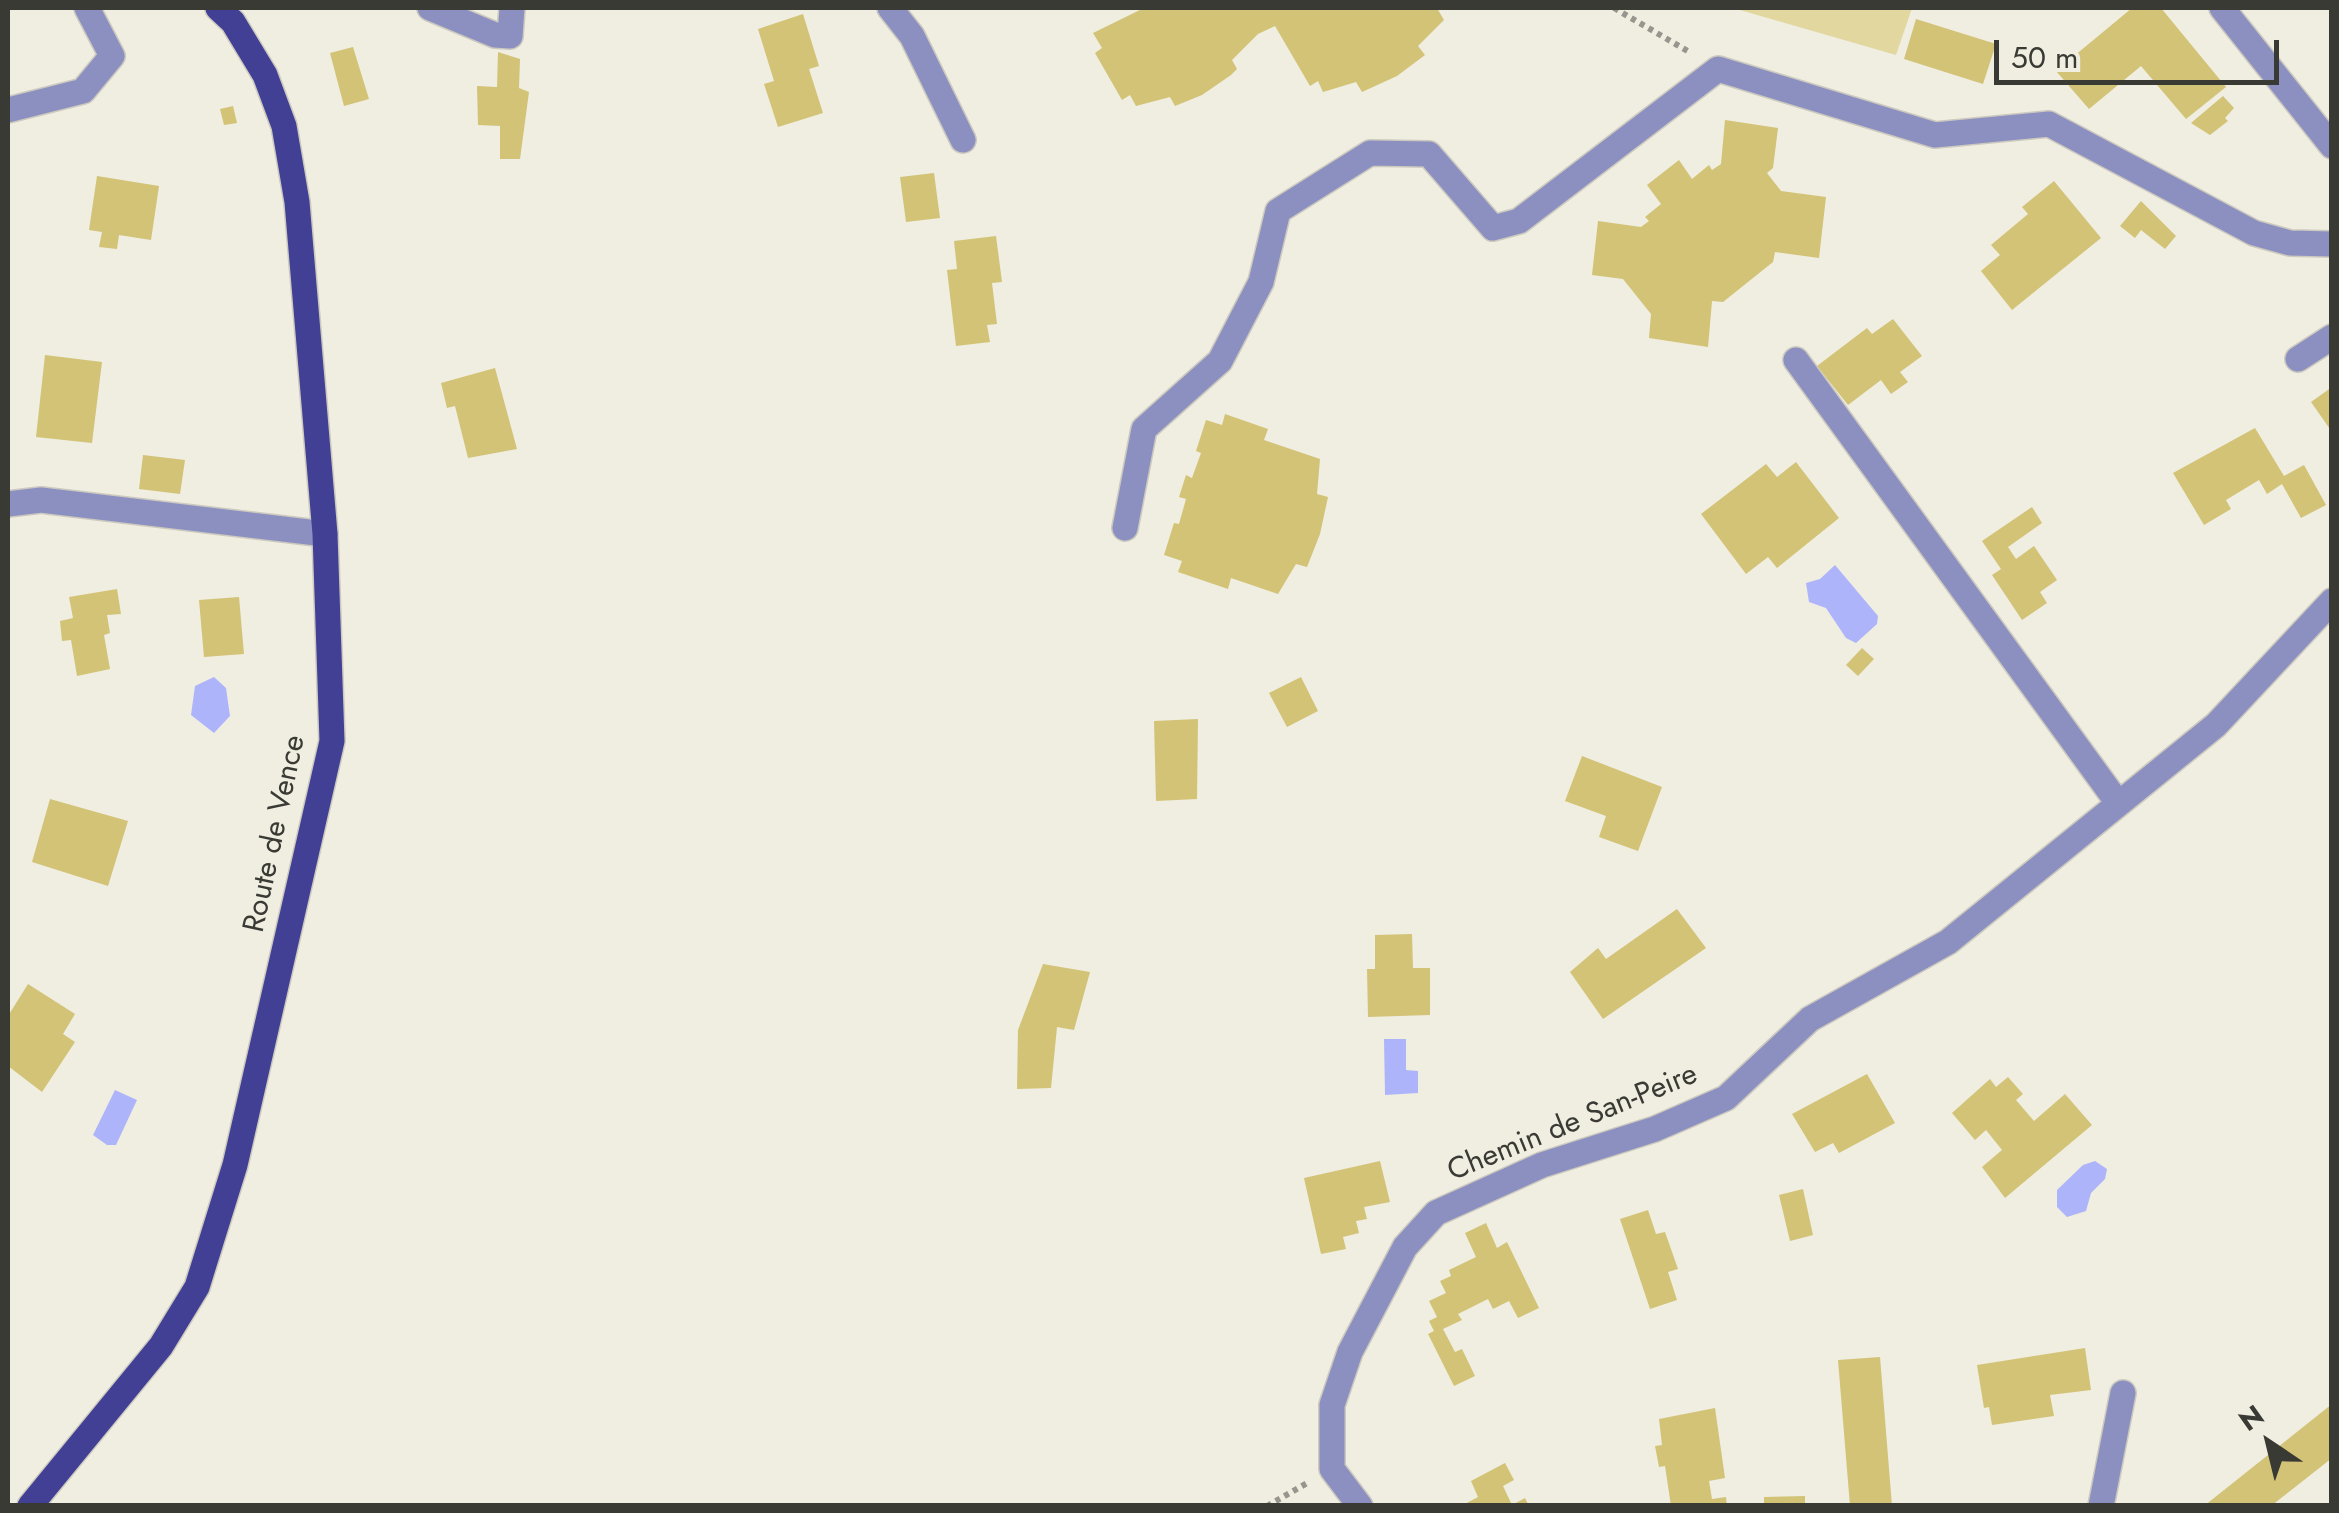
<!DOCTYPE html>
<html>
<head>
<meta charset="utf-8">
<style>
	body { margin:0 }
	#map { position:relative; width:2339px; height:1513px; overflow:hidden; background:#f0ede1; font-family:Jost,sans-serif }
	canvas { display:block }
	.frame { position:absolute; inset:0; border:10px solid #3a3a35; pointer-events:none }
	.north { position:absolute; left:2219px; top:1393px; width:100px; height:100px; -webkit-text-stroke:8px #f0ede1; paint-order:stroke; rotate:325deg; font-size:28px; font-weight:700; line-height:40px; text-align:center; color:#3a3a35 }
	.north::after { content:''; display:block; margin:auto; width:35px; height:45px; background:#3a3a35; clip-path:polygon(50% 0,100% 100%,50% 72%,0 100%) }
	.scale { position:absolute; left:1994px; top:40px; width:285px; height:45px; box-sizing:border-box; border:5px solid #3a3a35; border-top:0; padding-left:12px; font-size:30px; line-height:35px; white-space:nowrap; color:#3a3a35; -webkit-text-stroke:8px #f0ede1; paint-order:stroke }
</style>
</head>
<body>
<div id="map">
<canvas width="2339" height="1513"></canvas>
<div class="frame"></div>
<div class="north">N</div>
<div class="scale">50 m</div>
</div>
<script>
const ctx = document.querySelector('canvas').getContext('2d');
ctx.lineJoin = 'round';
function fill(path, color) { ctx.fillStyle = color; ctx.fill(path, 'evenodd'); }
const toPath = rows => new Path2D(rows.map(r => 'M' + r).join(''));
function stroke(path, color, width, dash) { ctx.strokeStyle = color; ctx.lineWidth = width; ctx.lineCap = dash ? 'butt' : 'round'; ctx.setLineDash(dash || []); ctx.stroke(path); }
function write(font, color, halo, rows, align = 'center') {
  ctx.font = font + ' Jost,sans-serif'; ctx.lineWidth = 10; ctx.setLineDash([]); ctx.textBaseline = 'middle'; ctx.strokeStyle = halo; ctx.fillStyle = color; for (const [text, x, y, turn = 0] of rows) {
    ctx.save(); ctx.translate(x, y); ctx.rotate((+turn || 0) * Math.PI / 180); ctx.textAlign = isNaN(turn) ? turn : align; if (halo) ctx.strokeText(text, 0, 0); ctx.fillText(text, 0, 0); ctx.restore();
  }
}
fill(toPath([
	[1733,8,1912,8,1896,55]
]), '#e2d79e');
fill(toPath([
	[1835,565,1878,616,1877,624,1856,643,1846,638,1826,608,1809,602,1806,583,1820,579],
	[214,677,226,688,230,716,214,733,191,715,195,686],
	[1384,1039,1406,1039,1406,1070,1418,1071,1418,1093,1385,1095],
	[115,1090,137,1100,116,1145,107,1145,93,1135],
	[2095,1161,2107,1169,2105,1179,2091,1193,2086,1211,2067,1217,2057,1207,2057,1190,2083,1165]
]), '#aeb4fa');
fill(toPath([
	[1144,8,1437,8,1444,20,1418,46,1425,55,1397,76,1362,92,1356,82,1323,92,1318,81,1310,86,1275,26,1258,34,1232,60,1237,69,1231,75,1202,95,1175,106,1170,97,1136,106,1130,95,1122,100,1095,53,1102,48,1093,33],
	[2132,8,2161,8,2226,87,2186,119,2141,66,2089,109,2056,71],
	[803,14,819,66,809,69,823,113,778,127,764,84,774,81,758,29],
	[1916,19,1996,44,1983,84,1904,59],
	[353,47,369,99,344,106,330,53],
	[498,52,520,59,519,88,529,92,520,159,500,159,500,126,478,125,477,86,497,87],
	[2223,96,2234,108,2225,118,2228,121,2210,135,2191,123],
	[233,106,237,123,224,125,220,109],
	[1725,120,1778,128,1773,168,1767,173,1781,191,1826,197,1819,258,1775,252,1773,262,1723,302,1712,301,1708,347,1649,338,1651,314,1623,279,1592,275,1598,221,1641,227,1649,221,1645,217,1661,204,1647,185,1679,160,1692,179,1709,165,1712,170,1721,164],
	[934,173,940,218,906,222,900,177],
	[97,176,159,186,151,240,119,235,117,249,99,247,102,232,89,230],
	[2054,181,2101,238,2012,310,1981,271,2000,255,1991,245,2028,214,2022,207],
	[2141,201,2176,236,2165,249,2141,230,2135,238,2120,226],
	[996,236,1002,282,992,283,997,324,987,325,990,342,956,346,947,270,957,269,954,241],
	[1893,319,1922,356,1900,372,1908,382,1891,394,1881,380,1848,405,1817,366,1867,328,1872,334],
	[45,355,102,362,92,443,36,437],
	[495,368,517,449,468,458,455,406,447,408,441,383],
	[2332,387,2332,432,2311,402],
	[1225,414,1268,429,1264,440,1320,459,1317,494,1328,497,1320,534,1307,567,1296,564,1278,594,1231,578,1228,589,1178,572,1182,561,1164,555,1174,523,1179,524,1186,499,1179,497,1186,475,1192,478,1201,453,1196,451,1206,420,1222,425],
	[2255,428,2284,476,2304,465,2326,505,2301,518,2282,484,2267,494,2259,480,2226,500,2231,509,2204,525,2173,473],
	[143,455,185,460,180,494,139,489],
	[1796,462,1839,518,1777,568,1768,557,1746,574,1701,514,1766,464,1777,477],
	[2032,507,2042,523,2008,547,2016,559,2034,546,2057,580,2040,592,2047,603,2022,620,1992,575,2001,569,1982,541],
	[117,589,121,614,107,615,110,633,104,635,110,669,77,676,71,640,62,641,60,621,73,618,69,597],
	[239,597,244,654,204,657,199,600],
	[1862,648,1874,659,1858,676,1846,665],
	[1301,677,1318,711,1287,727,1269,693],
	[1198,719,1197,799,1156,801,1154,721],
	[1582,756,1662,787,1638,851,1599,837,1606,816,1565,801],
	[50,799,128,821,108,886,32,862],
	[1677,909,1706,948,1603,1019,1570,972,1598,948,1606,959],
	[1412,934,1413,968,1430,968,1430,1015,1368,1017,1367,969,1375,969,1375,935],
	[1043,964,1090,972,1074,1030,1057,1027,1051,1088,1017,1089,1018,1030],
	[28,984,75,1014,63,1034,75,1042,42,1092,8,1066,8,1016],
	[1867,1074,1895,1123,1839,1153,1833,1143,1815,1152,1792,1114],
	[2008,1077,2023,1094,2016,1100,2034,1121,2065,1094,2092,1125,2005,1198,1982,1167,2002,1150,1986,1130,1975,1140,1952,1113,1990,1079,1996,1087],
	[1380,1161,1390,1202,1364,1207,1367,1219,1356,1221,1359,1233,1343,1237,1346,1249,1321,1254,1304,1178],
	[1803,1189,1813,1235,1790,1241,1779,1195],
	[1648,1210,1656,1234,1665,1232,1678,1269,1668,1272,1677,1300,1650,1309,1620,1219],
	[1486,1223,1497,1248,1507,1242,1539,1308,1518,1318,1509,1301,1493,1309,1488,1299,1458,1314,1462,1320,1443,1329,1455,1352,1462,1349,1475,1376,1454,1386,1428,1334,1434,1331,1429,1321,1437,1317,1429,1301,1446,1293,1440,1281,1451,1276,1449,1270,1476,1257,1465,1233],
	[2085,1348,2091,1390,2050,1395,2054,1416,1992,1425,1989,1407,1984,1408,1977,1365],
	[1880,1357,1892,1506,1850,1506,1838,1360],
	[2332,1404,2332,1458,2271,1506,2204,1506],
	[1715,1408,1725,1478,1709,1481,1712,1499,1726,1497,1727,1506,1671,1506,1665,1466,1659,1467,1655,1446,1662,1445,1659,1419],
	[1505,1463,1514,1480,1503,1486,1512,1505,1525,1498,1529,1506,1461,1506,1478,1497,1471,1481],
	[1805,1496,1805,1506,1764,1506,1764,1497]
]), '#d2c376');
const minor = toPath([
	[430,8,495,35,510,36,512,8],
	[890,8,912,36,963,140],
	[2222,8,2332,146],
	[8,110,83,91,112,56,87,8],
	[2298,359,2332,337],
	[1796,360,2118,803],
	[8,504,41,500,325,534],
	[1125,528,1144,429,1220,361,1261,282,1278,211,1370,153,1429,154,1493,228,1519,221,1718,69,1935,135,2049,124,2254,233,2290,243,2332,244],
	[1360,1506,1332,1469,1332,1405,1350,1352,1405,1247,1436,1213,1542,1165,1655,1129,1726,1098,1810,1019,1948,942,2216,725,2332,601],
	[2101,1506,2123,1393]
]);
const major = toPath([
	[30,1506,161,1346,197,1287,235,1165,332,741,325,534,297,202,284,126,265,75,233,22,218,8]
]);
stroke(minor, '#ccc9bf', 28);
stroke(major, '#ccc9bf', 28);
stroke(toPath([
	[1614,8,1691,53],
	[1267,1506,1309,1482]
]), '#97958d', 6, [5, 5]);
stroke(minor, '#8c90c1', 25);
stroke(major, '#424095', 25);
write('30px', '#3a3a35', '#f0ede1', [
	["Route de Vence",276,834,-78],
	["Chemin de San-Peire",1573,1124,-22]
]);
</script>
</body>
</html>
